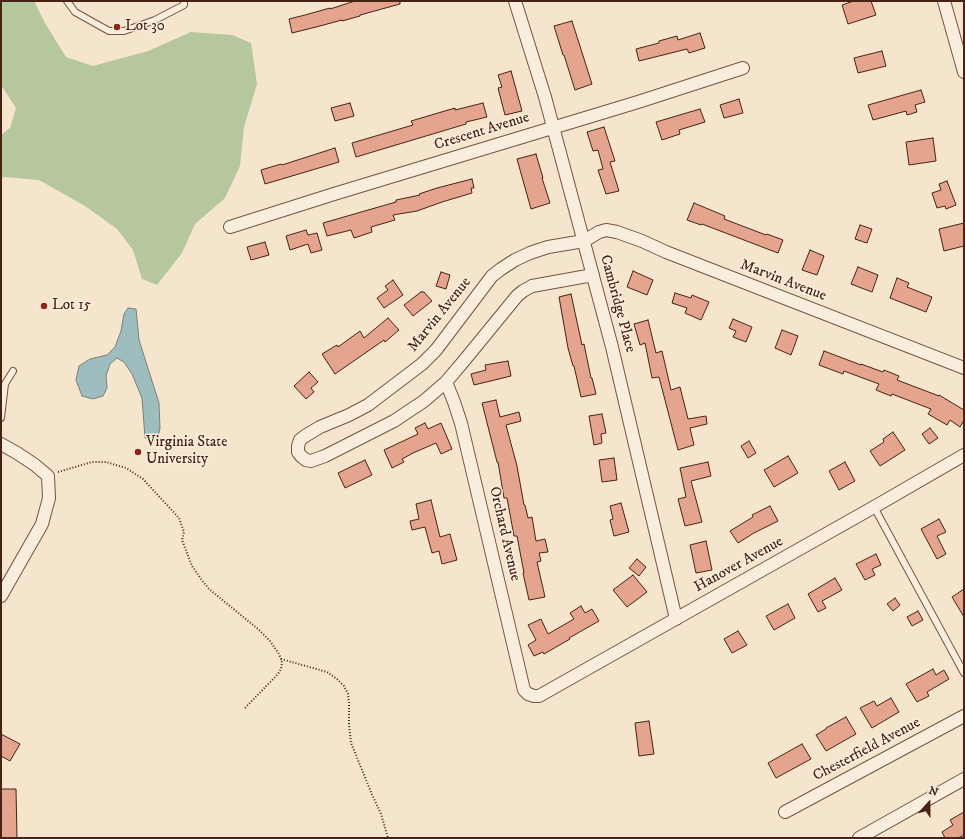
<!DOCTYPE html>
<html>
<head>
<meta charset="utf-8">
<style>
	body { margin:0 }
	#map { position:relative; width:965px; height:839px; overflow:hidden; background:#f6e5cd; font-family:"IM FELL DW Pica",serif }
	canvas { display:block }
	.frame { position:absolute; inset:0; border:2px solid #462314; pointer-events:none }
	.north { position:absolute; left:909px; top:783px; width:40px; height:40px; -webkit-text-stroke:3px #f9eede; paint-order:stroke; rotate:21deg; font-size:11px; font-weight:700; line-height:16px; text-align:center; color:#462314 }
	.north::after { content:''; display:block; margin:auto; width:14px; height:18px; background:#462314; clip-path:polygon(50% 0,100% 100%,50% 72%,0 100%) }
</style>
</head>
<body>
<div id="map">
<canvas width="965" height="839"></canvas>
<div class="frame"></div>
<div class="north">N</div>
</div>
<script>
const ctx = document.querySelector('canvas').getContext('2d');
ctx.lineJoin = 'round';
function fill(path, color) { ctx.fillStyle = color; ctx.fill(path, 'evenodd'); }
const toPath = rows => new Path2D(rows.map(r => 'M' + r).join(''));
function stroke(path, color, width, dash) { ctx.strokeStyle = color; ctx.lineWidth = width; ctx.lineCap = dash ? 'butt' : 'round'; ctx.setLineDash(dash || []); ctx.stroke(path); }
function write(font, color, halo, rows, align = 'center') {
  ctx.font = font + ' "IM FELL DW Pica",serif'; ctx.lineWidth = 3; ctx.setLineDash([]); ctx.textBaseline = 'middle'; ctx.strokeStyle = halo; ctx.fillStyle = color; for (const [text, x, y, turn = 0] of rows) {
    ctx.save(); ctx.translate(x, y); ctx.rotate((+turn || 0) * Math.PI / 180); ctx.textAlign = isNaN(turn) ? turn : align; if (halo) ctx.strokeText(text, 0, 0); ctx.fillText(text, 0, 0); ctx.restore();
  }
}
fill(toPath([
	[1,1,34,1,45,23,66,57,93,66,148,51,191,32,232,35,251,43,257,84,244,127,240,166,225,198,195,224,182,253,157,285,142,279,133,250,117,229,85,206,39,180,5,177,1,178,1,135,10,128,16,108,1,85]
]), '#b6c69d');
const water = toPath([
	[128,308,136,309,139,340,159,403,160,428,157,441,145,438,142,398,132,374,124,362,117,358,110,364,106,376,107,388,103,396,93,399,82,396,76,380,79,366,90,359,107,355,115,347,121,331,124,314,128,308]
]);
fill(water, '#9ebdbf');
stroke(water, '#7b7f7b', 1);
const building = toPath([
	[355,1,400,1,400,4,360,15,360,16,342,21,342,20,316,27,292,33,289,19,305,15,330,8,330,9,355,1],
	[854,1,871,1,876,15,848,24,842,5,854,1],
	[572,21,592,84,575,90,564,55,563,55,554,26,572,21],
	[700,33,705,48,689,53,687,49,639,61,636,49,659,43,659,41,677,36,678,40,700,33],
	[882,51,886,66,858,73,854,58,882,51],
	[511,71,522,111,505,115,498,88,502,87,498,75,511,71],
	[921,90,925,102,915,105,917,112,907,115,906,111,873,120,868,105,921,90],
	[739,99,743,113,724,118,720,105,739,99],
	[350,103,354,116,335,121,331,108,350,103],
	[483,103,487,117,466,122,466,124,356,157,352,143,413,125,411,121,455,108,455,110,483,103],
	[700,109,705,122,679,130,680,134,662,140,656,122,700,109],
	[604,127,615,161,610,162,619,191,606,194,598,170,603,169,598,150,593,151,587,132,604,127],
	[933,138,936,161,909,165,906,142,933,138],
	[335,148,339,162,265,184,261,170,281,164,282,165,335,148],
	[536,154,543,178,542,178,550,203,531,209,517,159,536,154],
	[472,179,474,188,471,188,472,193,442,202,417,211,393,215,395,220,371,227,372,232,354,238,351,230,327,236,323,223,396,202,396,200,420,195,419,194,437,188,472,179],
	[947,181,956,205,946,209,945,206,937,208,932,193,941,190,939,184,947,181],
	[694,203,725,216,724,219,766,235,767,234,783,240,778,253,702,224,701,225,687,220,694,203],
	[964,223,964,246,944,251,939,229,964,223],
	[860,225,872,229,867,243,855,239,860,225],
	[306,230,308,235,317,233,322,250,311,253,308,244,290,250,286,236,306,230],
	[265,242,269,255,251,260,247,247,265,242],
	[810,250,824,256,817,275,802,270,810,250],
	[858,267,878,275,872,292,851,284,858,267],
	[633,271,653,280,647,295,627,287,633,271],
	[441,272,450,275,446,289,436,286,441,272],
	[897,278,909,283,907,287,932,297,926,312,890,298,897,278],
	[393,280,403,295,384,308,377,298,388,290,385,286,393,280],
	[421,292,424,292,432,301,413,316,404,305,421,292],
	[675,293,691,298,692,295,709,302,701,320,685,313,687,308,672,303,675,293],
	[571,294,582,345,584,344,591,378,592,378,596,394,581,397,574,366,573,366,568,348,559,297,571,294],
	[388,318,399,330,385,342,384,340,335,374,322,354,337,345,338,347,360,331,364,338,388,318],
	[733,319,752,327,746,342,733,337,736,331,729,328,733,319],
	[648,320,656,353,662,351,671,390,680,387,688,419,706,416,707,424,690,428,694,445,678,450,659,377,652,378,645,343,640,345,634,324,648,320],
	[782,330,798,336,791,355,775,348,782,330],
	[824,351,861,365,861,364,883,372,884,370,899,376,897,380,939,396,939,395,964,410,964,420,960,427,950,420,947,425,928,414,931,409,892,394,891,396,876,390,879,384,844,371,843,374,819,365,824,351],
	[508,361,511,376,474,385,471,374,486,370,485,365,508,361],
	[309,372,318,382,311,388,314,392,306,399,294,386,309,372],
	[496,400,500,417,519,412,521,421,506,425,517,466,524,505,525,505,528,518,532,517,536,541,545,539,548,552,539,553,541,561,537,562,545,597,529,600,523,573,524,573,517,536,514,536,507,498,504,498,498,462,497,462,482,403,496,400],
	[602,414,606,433,601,434,602,443,594,445,589,416,602,414],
	[425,423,428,429,441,423,452,449,441,454,436,443,413,453,402,459,404,462,392,468,384,450,418,434,415,428,425,423],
	[930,428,938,438,929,444,922,434,930,428],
	[893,432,905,450,880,466,870,451,884,442,883,439,893,432],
	[749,441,756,453,748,458,741,446,749,441],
	[788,456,798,473,774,487,764,470,788,456],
	[614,458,617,480,602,482,599,460,614,458],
	[365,460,372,475,345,488,338,473,365,460],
	[708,462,711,476,691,481,702,522,685,526,678,499,686,497,680,468,708,462],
	[845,462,855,481,839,490,829,471,845,462],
	[431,500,440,537,450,534,457,560,442,564,439,551,432,553,425,527,412,530,410,521,419,519,416,504,431,500],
	[621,503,629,532,614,536,610,520,613,519,610,506,621,503],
	[770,506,778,521,754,533,738,543,730,531,753,517,752,515,770,506],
	[939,519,946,532,937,536,946,554,937,559,921,529,939,519],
	[706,541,712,570,696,573,690,545,706,541],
	[876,554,881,565,872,569,875,575,865,580,856,564,876,554],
	[637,559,646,567,639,576,629,568,637,559],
	[633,575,647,592,627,607,613,590,633,575],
	[835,578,842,590,822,601,826,608,818,612,808,594,835,578],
	[964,589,964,617,952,597,964,589],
	[895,598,900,605,893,611,887,604,895,598],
	[788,604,795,618,774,630,766,616,788,604],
	[581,606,585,613,592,609,599,621,569,638,570,639,544,654,543,652,534,656,528,645,536,640,528,625,541,619,548,634,574,619,570,613,581,606],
	[918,611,923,620,912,626,907,617,918,611],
	[738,631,747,645,732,653,724,639,738,631],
	[933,669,936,675,944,670,949,679,927,692,929,696,917,702,906,684,933,669],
	[891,698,899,712,872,728,860,708,874,701,877,706,891,698],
	[846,717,856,734,826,751,816,735,826,729,826,728,846,717],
	[649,721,654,754,639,756,635,723,649,721],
	[1,734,20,744,10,761,1,756,1,734],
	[802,744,811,759,776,778,768,763,802,744],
	[1,789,16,789,17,838,1,838,1,789],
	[964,812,964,835,958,838,945,838,942,832,953,825,950,820,964,812]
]);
fill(building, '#e4a48e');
stroke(building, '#462314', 1);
const lane = toPath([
	[67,1,75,12,109,31,124,31,155,20,184,5,184,1],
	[1,418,5,384,13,371],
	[874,507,964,673]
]);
const street = toPath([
	[515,1,545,97,612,347,676,619],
	[944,1,964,72],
	[230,227,334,194,638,102,743,68],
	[593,275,532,286,523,291,517,296,463,362,446,382,424,401,394,421,325,456,311,461,306,460,301,456,298,452,298,446,300,440,305,436,320,427,349,415,368,405,422,364,436,350,492,276,501,269,515,260,530,253,548,247,584,241,599,232,606,230,617,232,642,241,666,252,964,368],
	[446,382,454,402,461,423,524,690,528,694,534,696,539,696,874,507,964,455],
	[1,444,17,453,35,465,48,476,49,498,42,524,1,596],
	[785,812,964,716],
	[859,838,964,779]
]);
stroke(lane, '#725442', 8);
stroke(street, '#725442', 14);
stroke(toPath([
	[58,472,92,462,106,462,126,468,143,479,179,518,184,532,182,540,192,566,201,579,209,589,258,629,270,641,279,654,281,659,282,663,281,669,278,674,244,709],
	[281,659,327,672,337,679,344,686,348,694,349,703,349,724,351,743,371,792,381,814,388,838]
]), '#462314', 2, [1, 2]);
stroke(lane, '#f9eede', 6);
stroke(street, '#f9eede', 12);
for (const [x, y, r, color] of [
	[117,27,4,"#8f2418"],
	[44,306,4,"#8f2418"],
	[138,452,4,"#8f2418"]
]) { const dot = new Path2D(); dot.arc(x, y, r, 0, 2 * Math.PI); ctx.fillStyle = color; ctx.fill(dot); stroke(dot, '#f9eede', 1.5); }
write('15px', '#462314', '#f9eede', [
	["Lot 30",125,27],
	["Lot 15",52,306],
	["Virginia State",146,443],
	["University",146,460]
], 'left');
write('15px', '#462314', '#f9eede', [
	["Crescent Avenue",482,132,-17],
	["Marvin Avenue",783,281,21],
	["Cambridge Place",617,304,75],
	["Marvin Avenue",440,315,-51],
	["Orchard Avenue",504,534,77],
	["Hanover Avenue",739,565,-29],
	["Chesterfield Avenue",867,750,-28]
]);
</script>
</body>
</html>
